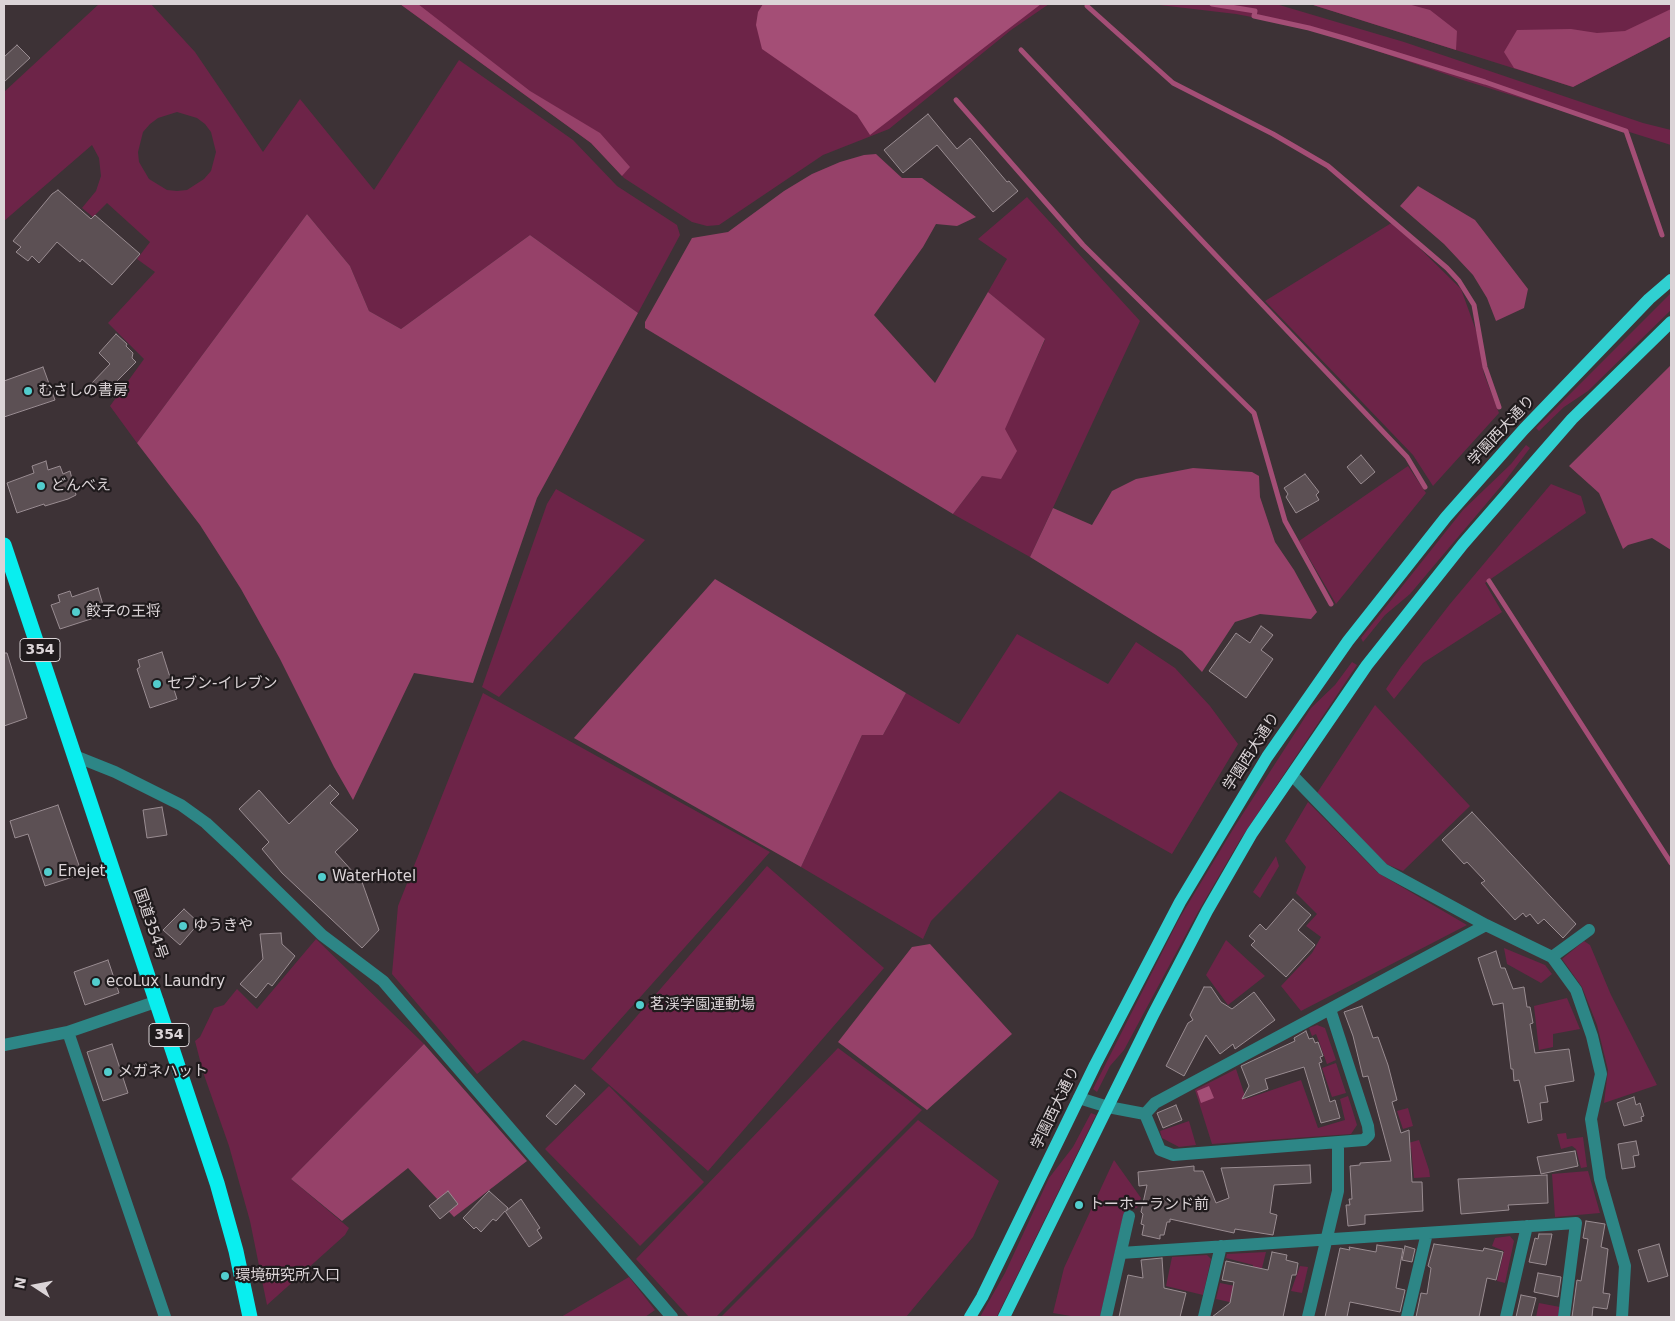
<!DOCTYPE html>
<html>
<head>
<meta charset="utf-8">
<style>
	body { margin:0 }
	#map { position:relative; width:1675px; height:1321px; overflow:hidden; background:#3d3236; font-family:"DejaVu Sans",sans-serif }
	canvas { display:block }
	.frame { position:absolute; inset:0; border:5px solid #dbd4d7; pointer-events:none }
	.north { position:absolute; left:10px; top:1261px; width:50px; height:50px; -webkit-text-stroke:4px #201b1d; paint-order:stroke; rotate:281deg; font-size:14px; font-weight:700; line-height:20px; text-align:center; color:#dbd4d7 }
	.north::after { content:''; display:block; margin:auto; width:18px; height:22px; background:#dbd4d7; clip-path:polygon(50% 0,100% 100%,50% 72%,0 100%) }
</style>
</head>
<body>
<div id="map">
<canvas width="1675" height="1321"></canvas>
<div class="frame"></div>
<div class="north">N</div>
</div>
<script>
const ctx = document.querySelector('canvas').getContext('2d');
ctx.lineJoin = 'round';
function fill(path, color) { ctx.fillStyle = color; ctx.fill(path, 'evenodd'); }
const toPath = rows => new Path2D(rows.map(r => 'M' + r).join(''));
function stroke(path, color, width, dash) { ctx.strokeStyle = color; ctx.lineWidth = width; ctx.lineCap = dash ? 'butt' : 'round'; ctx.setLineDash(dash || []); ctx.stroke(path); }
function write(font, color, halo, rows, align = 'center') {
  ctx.font = font + ' "DejaVu Sans","Noto Sans JP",sans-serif'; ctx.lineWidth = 4.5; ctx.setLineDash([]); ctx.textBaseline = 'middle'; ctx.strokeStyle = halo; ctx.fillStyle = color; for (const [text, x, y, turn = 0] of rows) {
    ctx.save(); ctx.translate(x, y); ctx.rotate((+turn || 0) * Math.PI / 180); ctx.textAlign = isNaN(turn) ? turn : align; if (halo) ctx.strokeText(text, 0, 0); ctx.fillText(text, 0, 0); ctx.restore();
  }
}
fill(toPath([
	[99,4,151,4,195,52,263,152,300,99,374,190,459,60,573,140,617,186,677,225,680,235,638,313,530,235,401,329,369,311,350,266,307,214,137,443,110,406,144,359,108,323,155,272,137,259,150,242,107,203,93,217,82,208,96,191,101,176,99,158,92,145,4,221,4,92],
	[177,112,197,118,205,124,211,132,216,152,211,171,204,179,187,190,177,191,167,190,149,179,139,162,138,152,143,132,150,124,158,118],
	[400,4,1049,4,1011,30,889,129,823,155,719,225,707,226,692,222,624,178,591,143],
	[1151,4,1276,4,1404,42,1643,123,1671,130,1671,145,1463,80,1309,28,1236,14],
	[1310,4,1671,4,1671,36,1573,87],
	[1027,197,1140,321,1030,557,953,514,982,476,1045,340,988,292,1007,259,978,239],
	[1393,222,1461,289,1478,336,1484,374,1499,413,1433,486,1413,455,1265,301],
	[1671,293,1671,310,1588,391,1564,407,1539,431,1536,428],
	[1526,445,1530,448,1502,485,1410,594,1385,615,1363,642,1361,638,1463,510,1511,464],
	[1408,466,1426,493,1336,604,1299,541],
	[1551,484,1581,496,1586,513,1485,583,1502,612,1423,663,1394,699,1386,689,1401,667,1450,604],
	[556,489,645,540,499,697,482,687,547,504],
	[1017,634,1108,684,1136,642,1175,668,1210,706,1238,744,1172,854,1060,791,931,921,923,939,801,867,862,735,883,735,906,693,959,724],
	[1352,662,1357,665,1240,840,1198,912,1124,1050,1110,1066,1097,1092,1093,1089,1179,919,1235,826,1311,708,1335,685],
	[483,693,770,852,584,1060,523,1040,477,1074,392,974,398,906],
	[1375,705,1470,806,1403,871,1386,864,1317,793],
	[1308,802,1378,873,1467,925,1301,1011,1281,986,1312,953,1321,937,1306,926,1317,914,1296,893,1306,867,1285,841],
	[1276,856,1279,866,1260,898,1253,892],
	[767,866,884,968,708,1171,591,1069],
	[316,939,424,1044,291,1179,349,1228,345,1235,267,1305,250,1221,229,1146,203,1072,195,1041,200,1037,214,1008,224,1005,237,989,257,1009],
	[1226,940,1265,976,1228,1005,1206,975],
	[1584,941,1590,945,1611,995,1657,1085,1604,1103,1608,1070,1597,1025,1582,987,1562,959],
	[1504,948,1545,965,1552,974,1541,983,1507,964],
	[1567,998,1580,1029,1553,1034,1553,1047,1539,1050,1534,1006],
	[1317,1025,1325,1028,1336,1060,1327,1064,1318,1039,1316,1034,1312,1036,1309,1028],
	[838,1048,922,1110,716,1317,689,1317,636,1259],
	[1336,1063,1346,1093,1332,1097,1322,1068],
	[1236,1069,1246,1099,1301,1080,1318,1128,1345,1120,1340,1099,1348,1096,1357,1125,1351,1134,1212,1144,1195,1090],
	[609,1086,704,1182,640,1246,545,1149],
	[1408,1108,1413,1126,1403,1129,1397,1111],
	[1091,1113,1096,1115,997,1316,980,1317,1005,1273,1049,1178,1073,1147],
	[918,1120,999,1181,973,1237,906,1317,721,1317],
	[1189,1121,1196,1145,1179,1147,1162,1138,1160,1131],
	[1566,1133,1567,1139,1583,1137,1587,1167,1581,1168,1576,1149,1572,1146,1561,1149,1557,1134],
	[1419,1140,1429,1170,1430,1177,1414,1178,1411,1148,1402,1148,1401,1145],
	[1114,1160,1141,1198,1137,1208,1125,1209,1100,1317,1077,1317,1053,1313,1064,1268],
	[1588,1171,1600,1213,1555,1217,1552,1174],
	[1510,1236,1514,1241,1505,1283,1497,1281,1504,1251,1492,1246,1495,1238],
	[1266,1252,1257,1288,1249,1286,1253,1265,1226,1258,1227,1254],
	[1207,1255,1211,1259,1203,1295,1166,1286,1172,1257],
	[1300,1266,1308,1267,1302,1293,1291,1291],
	[629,1277,655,1310,645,1317,561,1317],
	[1220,1283,1255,1290,1252,1307,1216,1299],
	[1539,1303,1560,1307,1558,1317,1536,1317]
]), '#6d2448');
fill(toPath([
	[400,4,418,4,530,91,600,133,630,167,622,176,591,143],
	[1310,4,1408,4,1430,10,1457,31,1456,50],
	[1671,9,1671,36,1573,87,1514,68,1504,52,1517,30,1571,29,1597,33,1625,31],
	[876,154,902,178,922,178,976,217,957,226,936,224,923,247,874,315,935,383,988,292,1045,339,1005,429,1017,451,1001,479,982,476,953,514,645,328,645,322,692,238,728,232,784,191,812,174,840,162,864,155],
	[1418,186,1475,220,1528,289,1524,308,1496,321,1487,298,1473,275,1444,244,1400,206],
	[307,214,350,266,369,311,401,329,530,235,638,313,537,498,473,683,414,673,353,800,334,767,280,659,241,589,200,525,137,443],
	[1671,365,1671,550,1652,538,1628,545,1623,549,1599,493,1569,466],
	[1193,468,1252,472,1259,476,1260,497,1275,542,1294,570,1317,612,1311,619,1260,614,1235,622,1202,672,1182,651,1030,557,1053,508,1092,525,1112,491,1136,479],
	[715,579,906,693,883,735,862,735,801,867,574,738],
	[930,944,1012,1034,927,1110,838,1042,912,947],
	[424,1044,527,1161,454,1217,408,1168,342,1221,291,1179]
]), '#964169');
fill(toPath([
	[763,4,1041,4,870,135,857,115,762,49,756,25,758,12],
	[1209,1086,1214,1098,1201,1103,1197,1091]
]), '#a44e76');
stroke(toPath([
	[1212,4,1255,11,1254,16,1309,28,1347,39,1485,82,1626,131,1662,235],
	[1087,6,1173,83,1273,134,1328,166,1447,268,1459,281,1474,305,1485,367,1499,407],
	[1021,50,1407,457,1425,487],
	[956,100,1083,245,1254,413,1285,521,1331,604],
	[1489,581,1671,863]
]), '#a44e76', 5);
const building = toPath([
	[17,45,30,58,4,82,4,57,17,45],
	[928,114,957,149,970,138,1007,182,1009,181,1018,191,993,212,937,145,903,173,884,150,928,114],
	[58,190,91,219,95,215,140,254,112,285,82,259,80,262,57,242,39,263,32,256,28,261,16,252,21,247,13,241,52,194,58,190],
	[116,334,127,344,126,346,133,353,132,358,136,362,116,382,119,386,107,397,91,384,110,364,99,353,116,334],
	[43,367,55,400,4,417,4,381,43,367],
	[1361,455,1375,472,1361,484,1347,467,1361,455],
	[46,461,48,470,60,466,63,474,70,471,76,495,68,499,45,506,44,504,17,513,7,483,34,473,32,466,46,461],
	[1305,474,1319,492,1316,495,1319,500,1296,513,1286,497,1288,494,1284,488,1305,474],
	[98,588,103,605,97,607,100,616,60,629,51,605,60,602,58,595,70,591,72,597,98,588],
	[1261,626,1273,635,1261,650,1273,659,1246,698,1209,671,1236,633,1250,643,1261,626],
	[162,652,177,699,150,708,137,669,140,667,138,660,162,652],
	[4,653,7,653,27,718,4,726,4,653],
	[330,785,339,794,330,803,358,830,335,852,362,882,379,930,362,948,282,873,262,849,269,842,239,809,259,790,289,824,330,785],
	[58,805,82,874,45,886,28,834,15,838,10,821,58,805],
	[162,807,167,835,147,838,143,810,162,807],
	[1472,812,1576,924,1563,938,1544,919,1538,924,1530,914,1526,917,1523,913,1515,920,1481,883,1485,881,1467,862,1464,864,1442,840,1472,812],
	[1293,899,1311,915,1298,930,1315,945,1286,977,1251,945,1255,941,1249,936,1260,924,1266,930,1293,899],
	[184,909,199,923,180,945,163,930,184,909],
	[281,933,282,944,295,956,272,986,268,983,256,998,240,984,263,959,260,934,281,933],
	[1496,951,1501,968,1505,968,1513,989,1524,987,1527,1007,1530,1007,1533,1023,1530,1024,1535,1053,1569,1049,1574,1081,1545,1086,1548,1102,1540,1103,1542,1120,1528,1123,1521,1088,1519,1080,1514,1081,1513,1069,1511,1069,1503,1003,1493,1005,1478,958,1496,951],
	[108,960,119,993,85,1005,74,972,108,960],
	[1204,987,1211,987,1221,1002,1232,1009,1254,992,1275,1020,1235,1049,1233,1044,1220,1054,1206,1035,1184,1076,1166,1066,1188,1023,1193,1020,1190,1015,1204,987],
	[1362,1006,1373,1038,1378,1037,1388,1065,1397,1100,1392,1102,1401,1133,1409,1130,1412,1182,1422,1182,1423,1211,1365,1215,1365,1224,1348,1226,1346,1205,1350,1205,1349,1199,1352,1199,1350,1166,1360,1165,1360,1163,1391,1161,1368,1076,1363,1077,1353,1036,1344,1012,1362,1006],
	[1306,1031,1309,1039,1313,1038,1315,1043,1318,1042,1323,1056,1320,1057,1322,1062,1319,1063,1330,1102,1335,1100,1340,1118,1321,1123,1304,1067,1265,1079,1268,1089,1242,1099,1249,1086,1241,1066,1295,1041,1294,1038,1306,1031],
	[112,1044,128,1093,103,1101,87,1052,112,1044],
	[575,1085,585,1094,556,1125,546,1116,575,1085],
	[1634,1097,1636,1105,1640,1103,1644,1116,1641,1117,1642,1121,1624,1126,1617,1103,1634,1097],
	[1176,1105,1182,1120,1163,1128,1157,1113,1176,1105],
	[1636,1141,1639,1155,1633,1156,1635,1167,1622,1169,1618,1144,1636,1141],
	[1575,1151,1578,1166,1541,1174,1537,1157,1575,1151],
	[1310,1165,1311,1183,1274,1185,1270,1213,1277,1215,1273,1235,1235,1229,1234,1233,1170,1219,1170,1222,1167,1222,1164,1235,1160,1235,1160,1239,1142,1235,1144,1225,1141,1224,1143,1214,1141,1212,1147,1185,1139,1186,1138,1172,1194,1166,1194,1171,1203,1171,1216,1203,1229,1198,1221,1168,1310,1165],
	[1547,1175,1548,1203,1508,1205,1509,1210,1461,1214,1458,1179,1547,1175],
	[448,1191,458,1204,440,1219,429,1206,448,1191],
	[489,1191,508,1208,506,1211,521,1199,540,1228,537,1230,542,1238,529,1247,505,1211,496,1221,493,1219,481,1232,476,1227,474,1229,463,1218,489,1191],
	[1586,1221,1605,1224,1601,1247,1608,1249,1603,1293,1610,1294,1607,1309,1593,1307,1592,1317,1572,1317,1577,1280,1581,1281,1588,1239,1583,1238,1586,1221],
	[1539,1234,1552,1234,1546,1265,1529,1262,1535,1238,1538,1239,1539,1234],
	[1434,1244,1483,1251,1484,1248,1503,1252,1496,1280,1487,1278,1479,1317,1416,1317,1421,1293,1427,1294,1431,1268,1428,1266,1434,1244],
	[1659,1244,1668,1276,1648,1282,1638,1250,1659,1244],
	[1377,1245,1403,1249,1396,1288,1405,1290,1400,1312,1350,1302,1347,1317,1325,1317,1340,1248,1350,1250,1349,1247,1376,1252,1377,1245],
	[1405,1246,1415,1249,1412,1262,1402,1260,1405,1246],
	[1272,1252,1287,1255,1286,1260,1298,1263,1296,1275,1292,1275,1283,1317,1212,1317,1230,1303,1234,1282,1222,1280,1226,1261,1268,1270,1272,1252],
	[1162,1258,1164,1288,1186,1293,1180,1317,1119,1317,1128,1275,1143,1278,1141,1260,1162,1258],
	[1538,1273,1561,1277,1558,1297,1534,1292,1538,1273],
	[1521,1295,1536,1298,1531,1317,1516,1317,1521,1295]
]);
fill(building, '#5c5054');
stroke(building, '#998c91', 1);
stroke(toPath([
	[75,756,115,772,181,805,206,823,236,851,322,935,383,981,672,1317],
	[1292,775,1383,869,1486,925,1552,957,1576,990,1592,1036,1601,1074,1591,1119,1600,1179,1625,1266,1622,1317],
	[1552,957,1589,930],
	[1330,1009,1368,1126,1369,1135,1364,1140,1173,1155,1160,1150,1145,1114,1155,1103,1330,1009],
	[1330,1009,1486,925],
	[68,1032,165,1317],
	[4,1045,68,1032,158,1001],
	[1079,1098,1108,1107,1145,1114],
	[1121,1253,1576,1223,1564,1317],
	[1106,1317,1129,1216],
	[1204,1317,1221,1246],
	[1308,1317,1338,1191,1338,1143],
	[1407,1317,1427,1233],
	[1506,1317,1527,1226]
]), '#2d8686', 12);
stroke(toPath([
	[970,1317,982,1297,1095,1065,1180,902,1267,757,1348,641,1446,517,1524,429,1649,299,1671,280],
	[1004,1317,1153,1015,1207,911,1252,833,1367,665,1463,544,1572,419,1671,322]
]), '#30d0d1', 12);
stroke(toPath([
	[4,545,217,1183,236,1251,250,1317]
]), '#09eeef', 15);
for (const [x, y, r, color] of [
	[28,391,5,"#52cdcd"],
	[41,486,5,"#52cdcd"],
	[76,612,5,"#52cdcd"],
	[157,684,5,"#52cdcd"],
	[48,872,5,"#52cdcd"],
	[322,877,5,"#52cdcd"],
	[183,926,5,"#52cdcd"],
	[96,982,5,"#52cdcd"],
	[640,1005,5,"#52cdcd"],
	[108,1072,5,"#52cdcd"],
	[1079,1205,5,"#52cdcd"],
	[225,1276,5,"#52cdcd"]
]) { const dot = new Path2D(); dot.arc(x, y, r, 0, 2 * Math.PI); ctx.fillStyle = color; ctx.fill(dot); stroke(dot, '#201b1d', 2); }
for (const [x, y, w] of [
	[40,650,40],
	[169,1035,40]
]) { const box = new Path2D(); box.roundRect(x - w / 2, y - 11.5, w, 23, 4); ctx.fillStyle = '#201b1d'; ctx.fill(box); stroke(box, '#dbd4d7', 1); }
write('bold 14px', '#dbd4d7', null, [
	["354",40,650],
	["354",169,1035]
]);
write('15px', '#dbd4d7', '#201b1d', [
	["むさしの書房",38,391],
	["どんべえ",51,486],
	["餃子の王将",86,612],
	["セブン-イレブン",167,684],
	["Enejet",58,872],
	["WaterHotel",332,877],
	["ゆうきや",193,926],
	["ecoLux Laundry",106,982],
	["茗渓学園運動場",650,1005],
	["メガネハット",118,1072],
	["トーホーランド前",1089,1205],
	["環境研究所入口",235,1276]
], 'left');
write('15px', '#dbd4d7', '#201b1d', [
	["学園西大通り",1502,431,-47],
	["学園西大通り",1252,752,-57],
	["国道354号",150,924,71],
	["学園西大通り",1056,1108,-64]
]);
</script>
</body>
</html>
